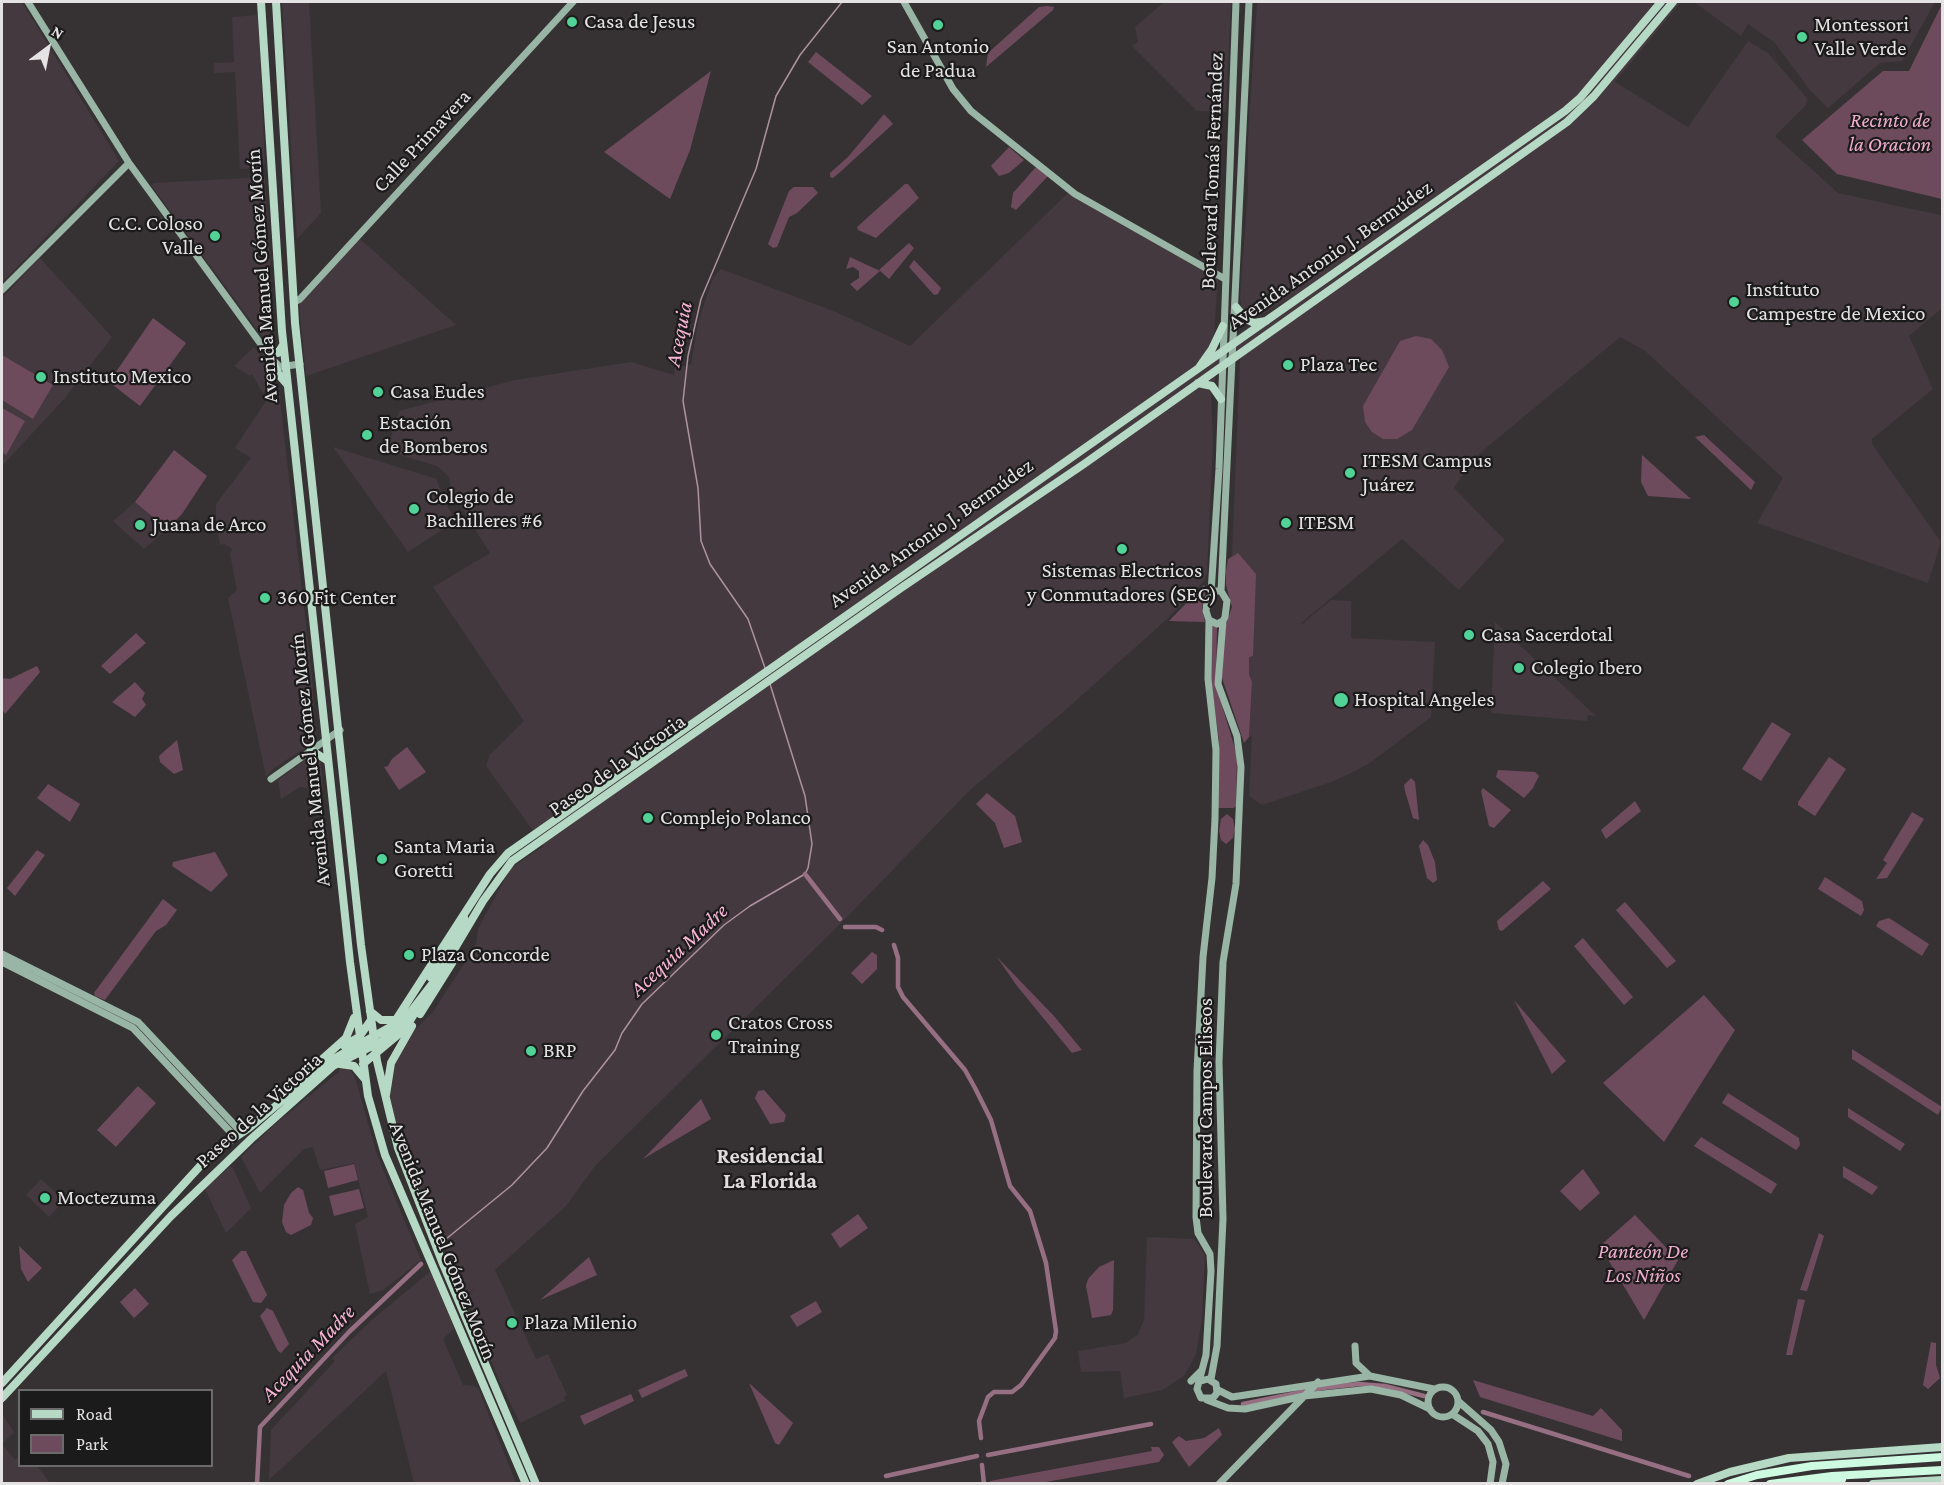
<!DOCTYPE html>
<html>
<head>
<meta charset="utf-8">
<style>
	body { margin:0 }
	#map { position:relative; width:1944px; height:1485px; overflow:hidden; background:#363234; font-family:"Crimson Pro",serif }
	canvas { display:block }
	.frame { position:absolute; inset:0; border:3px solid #e5e2e3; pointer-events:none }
	.legend { position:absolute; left:18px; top:1389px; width:195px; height:78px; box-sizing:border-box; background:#1c1b1b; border:2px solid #6c6b6b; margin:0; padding:8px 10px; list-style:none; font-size:18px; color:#e5e2e3 }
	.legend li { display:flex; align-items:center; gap:12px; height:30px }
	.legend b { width:30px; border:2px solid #6c6b6b }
	.north { position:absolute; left:18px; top:18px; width:60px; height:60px; -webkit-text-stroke:4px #1c1b1b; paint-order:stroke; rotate:32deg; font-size:16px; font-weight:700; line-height:24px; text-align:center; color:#e5e2e3 }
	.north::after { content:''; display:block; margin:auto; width:21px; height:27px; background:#e5e2e3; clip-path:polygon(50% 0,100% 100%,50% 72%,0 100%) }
</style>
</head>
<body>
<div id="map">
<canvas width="1944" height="1485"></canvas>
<div class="frame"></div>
<ul class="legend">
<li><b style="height:8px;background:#b5d9c4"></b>Road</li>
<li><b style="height:16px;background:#6e4b5c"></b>Park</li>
</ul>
<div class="north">N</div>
</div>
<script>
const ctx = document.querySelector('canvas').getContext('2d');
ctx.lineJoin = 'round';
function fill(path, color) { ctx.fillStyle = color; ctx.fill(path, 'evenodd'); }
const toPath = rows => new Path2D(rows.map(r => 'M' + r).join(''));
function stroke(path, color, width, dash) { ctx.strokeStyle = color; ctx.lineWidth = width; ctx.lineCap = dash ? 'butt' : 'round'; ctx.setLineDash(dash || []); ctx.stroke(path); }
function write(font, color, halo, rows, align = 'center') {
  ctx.font = font + ' "Crimson Pro",serif'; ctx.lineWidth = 4.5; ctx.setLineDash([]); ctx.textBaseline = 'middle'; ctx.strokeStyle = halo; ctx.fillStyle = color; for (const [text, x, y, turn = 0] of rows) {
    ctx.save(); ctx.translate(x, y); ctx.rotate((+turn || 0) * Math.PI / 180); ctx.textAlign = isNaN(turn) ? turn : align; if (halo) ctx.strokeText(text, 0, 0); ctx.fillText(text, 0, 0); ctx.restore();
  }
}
fill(toPath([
	[2,2,22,2,119,161,2,283],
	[282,2,309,2,321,213,297,239],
	[1164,2,1231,2,1226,112,1197,111,1132,46,1138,41,1135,27],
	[1257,2,1681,2,1615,82,1688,127,1748,41,1768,53,1807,98,1806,105,1775,136,1838,193,1940,215,1942,218,1942,308,1909,336,1933,389,1872,439,1872,444,1941,542,1928,583,1757,523,1783,478,1644,350,1620,337,1474,458,1454,488,1505,540,1459,590,1402,539,1301,623,1302,624,1331,600,1351,601,1351,638,1435,642,1431,717,1371,762,1355,771,1334,781,1262,805,1249,796,1252,736,1249,737,1252,682,1249,674,1249,656,1253,656,1238,554,1232,556,1240,358,1216,375,1211,395,1213,440,1207,574,1204,581,1167,619,1061,714,970,790,846,918,595,1166,566,1206,495,1270,536,1359,548,1354,567,1395,564,1397,565,1401,520,1423,498,1378,466,1298,476,1288,467,1295,409,1166,390,1102,391,1082,393,1064,406,1039,433,1012,476,945,478,929,511,868,544,846,486,766,490,755,524,721,433,587,490,553,451,491,449,477,437,466,387,451,399,411,515,380,631,362,674,375,675,367,691,365,698,322,713,278,721,269,836,312,910,346,1068,193,1218,278,1214,334,1204,358,1290,298,1256,318,1250,318,1242,310,1240,298,1248,191,1248,138],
	[1694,2,1935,2,1902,61,1880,63,1828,108,1809,89,1775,43,1748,24,1741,36],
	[258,15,265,163,259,168,240,169,235,72,214,73,214,63,234,62,232,17],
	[265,177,274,330,264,339,151,185,154,183],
	[359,238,456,325,306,376,299,303],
	[40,258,112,337,65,398,2,466,2,298],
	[254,347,275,376,263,394,252,374,250,376,234,366],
	[278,383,312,677,316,741,274,768,266,776,228,598,237,590,230,554,232,549,224,544,220,545,216,523,216,504,251,458,235,448],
	[333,447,437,479,442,497,456,521,408,552],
	[135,502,167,529,144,549,113,521],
	[1495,622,1596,716,1588,715,1587,721,1491,713],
	[313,754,320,757,323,790,300,787,281,799,278,780],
	[346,1067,354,1074,377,1155,421,1260,383,1290,370,1294,355,1224,368,1217,354,1163,320,1170,313,1147,304,1149,260,1193,241,1157,275,1124,339,1072,339,1069],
	[230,1166,233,1168,251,1208,226,1233,205,1189],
	[41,1179,64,1201,49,1217,26,1195],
	[1147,1237,1194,1239,1205,1255,1202,1319,1196,1354,1185,1375,1162,1390,1124,1398,1120,1371,1081,1372,1078,1351,1126,1343,1138,1334,1144,1320],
	[431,1271,454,1328,443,1339,463,1385,475,1386,479,1390,516,1483,414,1483,386,1371,269,1480,271,1430,335,1361,332,1358,373,1319],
	[2,1414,14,1432,2,1444,15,1460,19,1455,20,1466,37,1466,50,1483,4,1483,2,1480]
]), '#44393e');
fill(toPath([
	[1942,4,1942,199,1837,174,1802,140,1883,71,1909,71],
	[1047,6,1054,7,1053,10,986,67,988,53,1039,7],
	[816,52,872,96,862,105,808,62],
	[711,71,690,150,670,199,604,152],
	[884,114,893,124,839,173,833,178,830,177,830,173,848,157],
	[1009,147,1024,160,1009,173,999,176,991,166],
	[1036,167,1048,176,1016,210,1011,207,1013,193],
	[905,184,908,184,919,198,876,238,858,230,857,227],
	[794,187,813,187,818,193,797,213,789,217,777,247,773,248,768,244,789,191],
	[909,243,914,248,889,279,879,270],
	[850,257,880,271,857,291,850,284,859,278,859,271,853,267,846,269],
	[914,260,941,288,938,294,934,295,909,267],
	[153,318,186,343,140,406,109,382],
	[1416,336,1431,339,1442,350,1449,367,1412,430,1397,439,1383,439,1372,432,1365,422,1363,406,1400,341],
	[2,355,53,385,33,419,2,400],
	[2,408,25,421,6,455,2,452],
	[1704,435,1755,482,1751,490,1695,437],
	[174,450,207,476,182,514,167,529,135,502],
	[1642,455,1691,499,1648,496,1641,482],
	[1238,553,1256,574,1253,656,1249,657,1249,674,1252,682,1249,737,1244,743,1221,675,1226,624,1232,607,1226,585,1226,571,1228,559],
	[1204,585,1206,589,1202,608,1205,622,1169,621],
	[1212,625,1217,627,1216,686,1237,755,1236,806,1234,808,1218,808,1219,741,1211,680],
	[136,633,146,643,110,674,101,666],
	[37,666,40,672,5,714,2,709,2,678,10,679],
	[135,682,145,693,142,699,146,705,135,717,112,702],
	[1772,722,1791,734,1761,781,1742,769],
	[177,740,183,770,174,774,160,762,159,756],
	[407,747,426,772,399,790,384,767,388,766,392,759],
	[1829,757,1846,769,1815,816,1798,805,1798,802],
	[1498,770,1535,772,1539,776,1533,788,1524,798,1496,777],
	[1411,778,1415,782,1419,820,1413,818,1405,791,1404,785],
	[48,784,80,804,70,822,37,798],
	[1483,788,1511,810,1494,828,1489,826,1481,791],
	[987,793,1015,816,1022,842,1004,848,995,823,976,804],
	[1635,801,1641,811,1606,839,1601,830],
	[1912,812,1924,819,1887,878,1876,879,1887,863,1883,860],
	[1227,814,1233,819,1235,829,1233,838,1226,844,1221,840,1219,831,1221,819],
	[1423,840,1428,845,1435,862,1437,880,1433,883,1427,878,1419,846],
	[37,850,45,855,15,896,7,888],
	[215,852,228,875,211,892,172,866,173,862],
	[1825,877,1862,901,1864,910,1861,916,1818,889],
	[1543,881,1551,889,1502,931,1499,930,1497,921],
	[163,899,177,910,166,925,156,931,105,1000,95,996,94,993],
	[1625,902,1676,961,1667,968,1616,910],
	[1889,918,1929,944,1922,956,1876,926,1879,921],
	[1583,938,1633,997,1624,1005,1574,946],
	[872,952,877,955,877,969,862,984,851,973],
	[997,957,1054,1016,1082,1050,1072,1053,1017,986],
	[1704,995,1735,1030,1664,1142,1603,1083],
	[1514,1000,1566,1061,1552,1074],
	[1852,1049,1942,1107,1938,1115,1852,1059],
	[138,1086,156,1103,116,1147,97,1130],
	[764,1090,786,1115,784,1122,770,1124,755,1098,758,1091],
	[1728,1093,1799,1138,1800,1145,1796,1150,1722,1103],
	[701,1099,711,1119,643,1159],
	[1848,1108,1905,1144,1900,1151,1848,1117],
	[1701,1137,1777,1184,1771,1194,1694,1146],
	[354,1164,358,1180,328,1188,324,1171],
	[1843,1166,1878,1187,1872,1195,1843,1177],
	[1583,1169,1600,1193,1580,1211,1560,1191],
	[298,1187,303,1190,309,1213,313,1218,311,1225,291,1235,286,1232,282,1222,284,1205,291,1193],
	[359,1189,364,1208,334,1216,329,1196],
	[858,1214,868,1228,840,1248,831,1234],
	[1635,1215,1678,1260,1644,1320,1600,1246],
	[1819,1233,1824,1236,1807,1291,1800,1290],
	[19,1246,42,1268,28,1282,21,1269],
	[241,1251,246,1251,267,1295,261,1303,253,1302,232,1260],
	[589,1257,597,1275,540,1300],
	[1114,1260,1113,1310,1111,1315,1092,1318,1086,1286,1088,1279,1099,1267],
	[135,1288,149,1304,134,1318,120,1302],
	[1798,1299,1805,1300,1792,1355,1786,1355],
	[816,1301,822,1312,797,1327,790,1316],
	[267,1308,273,1311,289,1344,281,1353,278,1351,260,1316],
	[1931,1342,1936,1343,1936,1365,1940,1378,1928,1389,1923,1385],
	[685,1369,688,1376,642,1398,638,1390],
	[1473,1380,1593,1416,1601,1408,1622,1430,1622,1441,1480,1397],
	[749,1383,793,1423,779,1445,775,1443],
	[631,1394,634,1401,584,1425,580,1416],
	[1219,1428,1222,1435,1189,1467,1172,1442,1179,1436,1186,1441,1204,1438],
	[1151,1447,1159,1447,1164,1455,1159,1462,1040,1483,990,1483,990,1481,1152,1451]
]), '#6e4b5c');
stroke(toPath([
	[765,668,748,619,710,564,701,541,698,488,683,401,688,356,701,299,756,169,776,96,800,55,842,2],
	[446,1239,512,1185,547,1148,583,1091,615,1050,622,1033,642,1004,724,925,750,906,805,874,808,868,812,844,805,796,770,684]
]), '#ae929f', 1.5);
stroke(toPath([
	[805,874,840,919],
	[845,927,876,927,882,930],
	[894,945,898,958,898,987,903,997,965,1070,975,1088,991,1120,1010,1186,1030,1211,1046,1263,1056,1331,1055,1338,1021,1385,1012,1392,994,1392,988,1397,979,1421,981,1438],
	[1243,1404,1322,1388,1359,1384,1385,1386,1424,1396],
	[1483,1412,1689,1476],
	[988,1455,1151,1424],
	[982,1465,984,1484],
	[886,1476,977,1456],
	[257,1484,260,1427,349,1332,421,1264]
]), '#976f82', 4.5);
stroke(toPath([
	[28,2,129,163,271,358,280,367,300,364],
	[904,2,953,89,971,111,1075,194,1225,279],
	[2,290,129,163],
	[294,302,300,299,573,2],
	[1214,591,1221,591,1227,601,1225,617,1223,621,1217,624,1209,620,1206,611,1207,601,1214,591],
	[1221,591,1249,2],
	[1211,593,1219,469,1236,2],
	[271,779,340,730],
	[2,954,138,1022,242,1133],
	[2,962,133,1028,235,1137],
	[1355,1346,1356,1363,1370,1376],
	[1211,1379,1217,1346,1223,1219,1219,1062,1223,962,1236,884,1241,767,1237,736,1218,684,1223,621],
	[1191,1381,1202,1370],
	[1201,1381,1208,1379,1216,1384,1217,1393,1213,1398,1201,1398,1197,1389,1206,1355,1211,1271,1210,1254,1198,1233,1196,1217,1197,1071,1203,957,1212,878,1215,819,1216,750,1208,679,1209,620],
	'1428 1402a15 15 0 1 1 30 0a15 15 0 1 1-30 0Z',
	[1218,1390,1232,1397,1370,1376,1434,1389],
	[1207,1400,1228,1408,1245,1409,1304,1396,1371,1389,1401,1395,1430,1409],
	[1458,1401,1491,1430,1499,1442,1506,1464,1502,1484],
	[1452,1414,1478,1431,1488,1444,1493,1462,1490,1484],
	[1219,1484,1318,1382]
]), '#99b5a5', 7);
stroke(toPath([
	[261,2,282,331,350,962,368,1096,385,1155,526,1484],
	[276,2,295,323,361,945,377,1061,398,1148,443,1264,536,1484],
	[1236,307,1246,319,1254,323,1266,321],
	[267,352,278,353,283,345],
	[271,358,279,375,287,384],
	[1200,366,1212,349,1223,326],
	[1198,383,1212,386,1221,399],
	[311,750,328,761],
	[431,978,461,930,464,918],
	[370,1011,381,1020,397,1020],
	[420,1014,452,963],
	[344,1046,359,1037,371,1020],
	[340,1064,354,1066,364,1078],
	[363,1064,405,1029,422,1001],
	[291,1087,346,1038,354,1018],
	[386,1095,391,1063,412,1026],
	[2,1383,212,1153,249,1128,330,1061,392,1026,490,874,508,853,1565,111,1580,98,1661,2],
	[2,1398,171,1216,251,1139,333,1066,382,1041,396,1031,439,975,483,901,512,861,901,588,1084,464,1567,122,1594,96,1673,2],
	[1697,1484,1730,1472,1789,1458,1942,1447],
	[1873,1484,1942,1480]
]), '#b5d9c4', 8);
stroke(toPath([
	[1728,1484,1757,1475,1812,1466,1942,1457],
	[1770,1484,1832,1476,1942,1470],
	[1822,1484,1842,1479]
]), '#cefae1', 8);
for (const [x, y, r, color] of [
	[572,22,6,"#51d397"],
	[938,25,6,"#51d397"],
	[1802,37,6,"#51d397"],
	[215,236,6,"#51d397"],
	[1734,302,6,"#51d397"],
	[1288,365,6,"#51d397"],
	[41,377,6,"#51d397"],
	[378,392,6,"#51d397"],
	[367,435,6,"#51d397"],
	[1350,473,6,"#51d397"],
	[414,509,6,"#51d397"],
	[1286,523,6,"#51d397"],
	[140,525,6,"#51d397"],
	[1122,549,6,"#51d397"],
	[265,598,6,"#51d397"],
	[1469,635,6,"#51d397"],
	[1519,668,6,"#51d397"],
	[1341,700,8,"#51d397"],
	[648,818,6,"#51d397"],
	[382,859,6,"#51d397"],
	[409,955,6,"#51d397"],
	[716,1035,6,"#51d397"],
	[531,1051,6,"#51d397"],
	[45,1198,6,"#51d397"],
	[512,1323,6,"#51d397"]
]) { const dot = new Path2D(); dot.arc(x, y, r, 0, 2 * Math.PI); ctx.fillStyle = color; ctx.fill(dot); stroke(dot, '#1c1b1b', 2); }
write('21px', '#e5e2e3', '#1c1b1b', [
	["Casa de Jesus",584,22],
	["Montessori",1814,25],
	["Valle Verde",1814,49],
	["San Antonio",938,47,"center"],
	["de Padua",938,71,"center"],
	["C.C. Coloso",203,224,"right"],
	["Valle",203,248,"right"],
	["Instituto",1746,290],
	["Campestre de Mexico",1746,314],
	["Plaza Tec",1300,365],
	["Instituto Mexico",53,377],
	["Casa Eudes",390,392],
	["Estación",379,423],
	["de Bomberos",379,447],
	["ITESM Campus",1362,461],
	["Juárez",1362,485],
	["Colegio de",426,497],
	["Bachilleres #6",426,521],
	["ITESM",1298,523],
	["Juana de Arco",152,525],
	["Sistemas Electricos",1122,571,"center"],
	["y Conmutadores (SEC)",1122,595,"center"],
	["360 Fit Center",277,598],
	["Casa Sacerdotal",1481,635],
	["Colegio Ibero",1531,668],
	["Hospital Angeles",1354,700],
	["Complejo Polanco",660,818],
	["Santa Maria",394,847],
	["Goretti",394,871],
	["Plaza Concorde",421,955],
	["Cratos Cross",728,1023],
	["Training",728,1047],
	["BRP",543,1051],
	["Moctezuma",57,1198],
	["Plaza Milenio",524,1323]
], 'left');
write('italic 21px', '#efadcd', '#1c1b1b', [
	["Recinto de",1890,121],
	["la Oracion",1890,145],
	["Panteón De",1643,1252],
	["Los Niños",1643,1276]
]);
write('21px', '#e5e2e3', '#1c1b1b', [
	["Calle Primavera",422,141,-47],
	["Boulevard Tomás Fernández",1212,171,-88],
	["Avenida Antonio J. Bermúdez",1330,255,-35],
	["Avenida Manuel Gómez Morín",262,276,-94],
	["Avenida Antonio J. Bermúdez",931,533,-35],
	["Avenida Manuel Gómez Morín",310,760,-96],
	["Paseo de la Victoria",617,765,-35],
	["Boulevard Campos Eliseos",1206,1108,-90],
	["Paseo de la Victoria",259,1110,-42],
	["Avenida Manuel Gómez Morín",443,1241,68]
]);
write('italic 22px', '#f7b4d4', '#1c1b1b', [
	["Acequia",679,334,-79],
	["Acequia Madre",679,950,-43],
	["Acequia Madre",308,1353,-46]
]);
write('bold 22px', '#e1dbde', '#1c1b1b', [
	["Residencial",770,1156],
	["La Florida",770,1181]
]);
</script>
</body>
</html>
